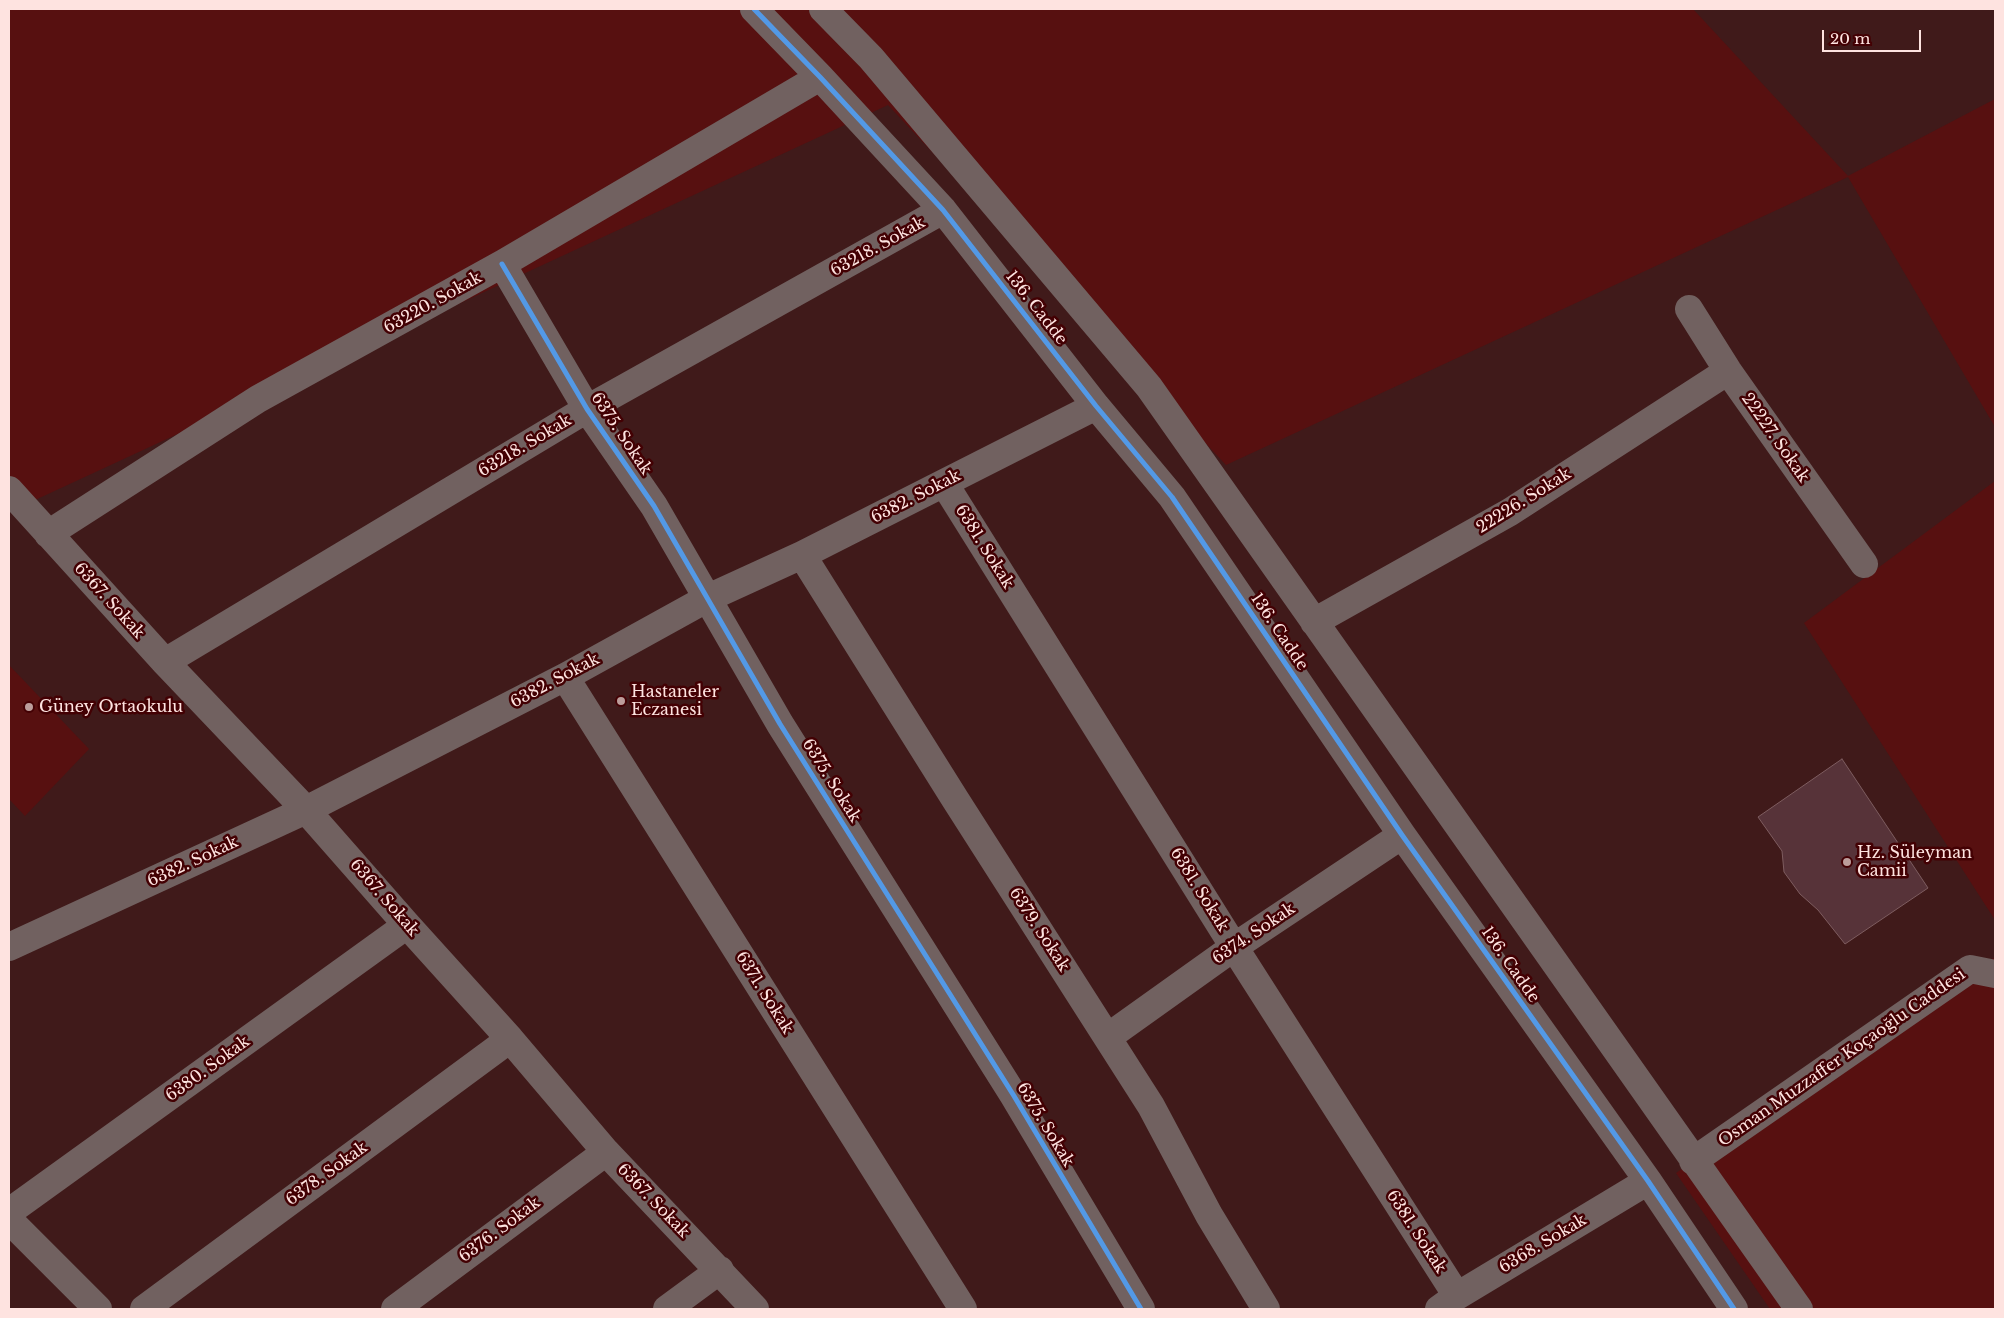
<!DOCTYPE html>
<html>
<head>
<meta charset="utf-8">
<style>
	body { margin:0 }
	#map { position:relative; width:2004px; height:1318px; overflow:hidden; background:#401a1a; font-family:"Libre Baskerville",serif }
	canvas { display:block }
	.frame { position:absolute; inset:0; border:10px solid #fee3e0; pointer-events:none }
	.scale { position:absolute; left:1822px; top:30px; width:99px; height:22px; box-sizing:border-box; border:2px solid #fee3e0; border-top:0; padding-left:6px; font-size:15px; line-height:18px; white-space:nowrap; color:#fee3e0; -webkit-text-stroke:4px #430003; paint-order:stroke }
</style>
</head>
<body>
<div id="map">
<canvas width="2004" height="1318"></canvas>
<div class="frame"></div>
<div class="scale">20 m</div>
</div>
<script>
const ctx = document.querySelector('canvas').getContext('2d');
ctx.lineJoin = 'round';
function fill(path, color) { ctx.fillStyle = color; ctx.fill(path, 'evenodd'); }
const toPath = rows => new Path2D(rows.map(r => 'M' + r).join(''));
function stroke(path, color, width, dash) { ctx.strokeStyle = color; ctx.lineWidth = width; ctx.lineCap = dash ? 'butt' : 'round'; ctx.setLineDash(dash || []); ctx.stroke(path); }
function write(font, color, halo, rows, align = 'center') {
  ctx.font = font + ' "Libre Baskerville",serif'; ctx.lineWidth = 5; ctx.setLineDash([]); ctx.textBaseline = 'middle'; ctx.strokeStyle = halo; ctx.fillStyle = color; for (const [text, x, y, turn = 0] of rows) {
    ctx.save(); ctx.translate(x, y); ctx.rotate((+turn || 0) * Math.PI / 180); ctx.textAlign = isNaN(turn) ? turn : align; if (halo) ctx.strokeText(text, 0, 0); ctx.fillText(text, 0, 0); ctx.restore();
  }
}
fill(toPath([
	[9,9,1693,9,1848,176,1995,99,1995,427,1848,177,1226,465,888,105,20,507,9,493],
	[1995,481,1995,920,1804,623],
	[9,665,89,749,25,816,9,799],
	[1995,957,1995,1309,1770,1309,1676,1173]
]), '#571010');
const building = toPath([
	[1842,759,1928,888,1845,944,1818,910,1800,894,1784,872,1782,851,1758,817,1842,759]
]);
fill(building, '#573339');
stroke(building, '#7e5d60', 1);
stroke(toPath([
	[754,9,820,77,943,210,1096,406,1172,497,1402,835,1648,1181,1734,1309],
	[823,9,871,58,1149,387,1799,1309],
	[502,264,587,409,654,506,780,724,1014,1096,1141,1309],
	[1689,309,1728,371,1864,564],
	[944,483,1234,947,1457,1296],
	[9,490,165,662,306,810,407,925,510,1039,606,1152,755,1309],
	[48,534,258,399,502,264,820,77],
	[802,555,955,799,1151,1106,1209,1215,1266,1309],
	[1314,622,1510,512,1728,371],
	[165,662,587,409,943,210],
	[565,677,963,1309],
	[9,947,306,810,565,677,708,598,802,555,1096,406],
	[1108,1037,1234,947,1402,835],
	[1693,1161,1970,969,1995,974],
	[9,1212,407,925],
	[9,1220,98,1309],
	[144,1309,510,1039],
	[395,1309,606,1152],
	[667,1309,720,1270],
	[1439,1309,1457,1296,1648,1181]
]), '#716160', 28);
stroke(toPath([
	[754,9,820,77,943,210,1096,406,1172,497,1402,835,1648,1181,1734,1309],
	[502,264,587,409,654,506,780,724,1014,1096,1141,1309]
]), '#5399e6', 5);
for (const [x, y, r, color] of [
	[621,701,5,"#bc9d9b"],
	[29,707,5,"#bc9d9b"],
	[1847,862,5,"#bc9d9b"]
]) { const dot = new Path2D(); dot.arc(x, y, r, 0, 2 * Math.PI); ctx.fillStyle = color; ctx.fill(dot); stroke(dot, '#430003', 2); }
write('16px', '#fee3e0', '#430003', [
	["63218. Sokak",878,247,-29],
	["63220. Sokak",433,303,-29],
	["136. Cadde",1036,308,52],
	["6375. Sokak",621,434,56],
	["22227. Sokak",1775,438,55],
	["63218. Sokak",525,446,-31],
	["6382. Sokak",916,497,-27],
	["22226. Sokak",1524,501,-32],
	["6381. Sokak",984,547,58],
	["6367. Sokak",109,601,48],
	["136. Cadde",1279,632,56],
	["6382. Sokak",555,681,-28],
	["6375. Sokak",831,781,58],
	["6382. Sokak",193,862,-25],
	["6381. Sokak",1199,890,58],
	["6367. Sokak",384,898,49],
	["6379. Sokak",1039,930,57],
	["6374. Sokak",1254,934,-34],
	["136. Cadde",1510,965,55],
	["6371. Sokak",764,993,58],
	["Osman Muzzaffer Koçaoğlu Caddesi",1842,1058,-35],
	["6380. Sokak",208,1069,-36],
	["6375. Sokak",1045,1125,59],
	["6378. Sokak",327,1174,-36],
	["6367. Sokak",653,1201,46],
	["6376. Sokak",500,1230,-37],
	["6381. Sokak",1416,1232,57],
	["6368. Sokak",1543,1244,-31]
]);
write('16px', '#fee3e0', '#430003', [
	["Hastaneler",631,692],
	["Eczanesi",631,710],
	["Güney Ortaokulu",39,707],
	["Hz. Süleyman",1857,853],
	["Camii",1857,871]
], 'left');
</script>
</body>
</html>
